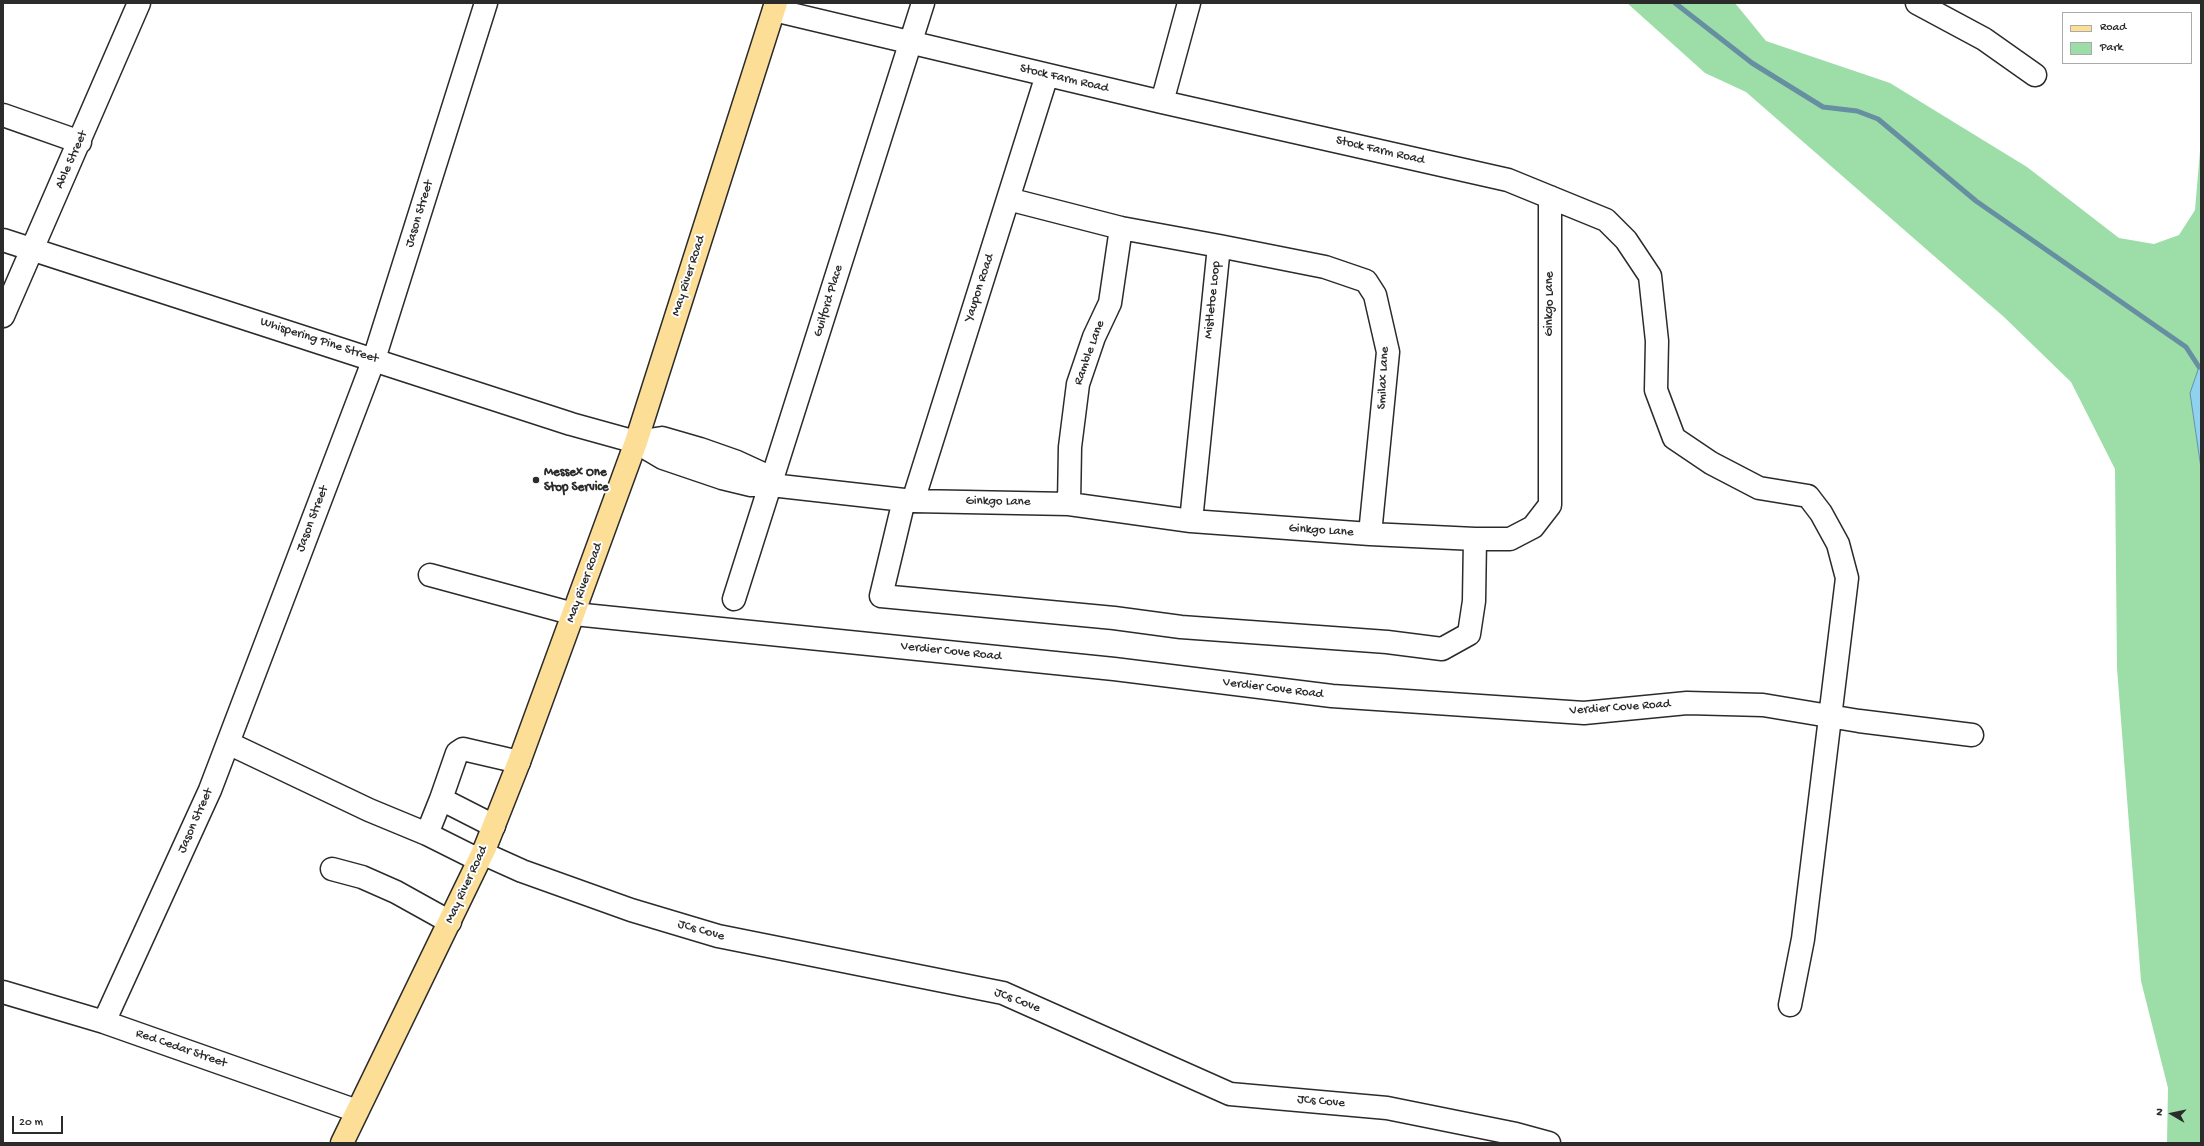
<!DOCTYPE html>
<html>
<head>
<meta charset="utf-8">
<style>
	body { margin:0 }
	#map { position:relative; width:2204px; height:1146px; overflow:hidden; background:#fff; font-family:"Gochi Hand",sans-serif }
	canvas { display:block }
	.frame { position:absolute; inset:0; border:4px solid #2b2b2b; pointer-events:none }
	.legend { position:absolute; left:2062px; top:12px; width:130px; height:52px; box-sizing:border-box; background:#fff; border:1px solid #aaa; margin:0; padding:5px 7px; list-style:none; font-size:12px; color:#2b2b2b }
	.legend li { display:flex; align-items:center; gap:8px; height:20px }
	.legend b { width:20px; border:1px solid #aaa }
	.north { position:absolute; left:2152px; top:1094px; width:40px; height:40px; -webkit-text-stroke:3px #fff; paint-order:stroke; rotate:279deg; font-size:11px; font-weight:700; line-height:16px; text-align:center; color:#2b2b2b }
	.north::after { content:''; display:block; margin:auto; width:14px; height:18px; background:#2b2b2b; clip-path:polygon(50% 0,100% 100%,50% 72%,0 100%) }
	.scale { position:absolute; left:12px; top:1116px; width:51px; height:18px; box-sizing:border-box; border:2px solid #2b2b2b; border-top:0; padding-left:5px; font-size:12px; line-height:14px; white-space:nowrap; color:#2b2b2b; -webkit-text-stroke:3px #fff; paint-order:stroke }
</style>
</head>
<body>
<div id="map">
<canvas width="2204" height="1146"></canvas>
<div class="frame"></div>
<ul class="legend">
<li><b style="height:5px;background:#fdde96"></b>Road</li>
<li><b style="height:11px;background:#9ddea8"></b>Park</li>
</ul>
<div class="north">N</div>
<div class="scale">20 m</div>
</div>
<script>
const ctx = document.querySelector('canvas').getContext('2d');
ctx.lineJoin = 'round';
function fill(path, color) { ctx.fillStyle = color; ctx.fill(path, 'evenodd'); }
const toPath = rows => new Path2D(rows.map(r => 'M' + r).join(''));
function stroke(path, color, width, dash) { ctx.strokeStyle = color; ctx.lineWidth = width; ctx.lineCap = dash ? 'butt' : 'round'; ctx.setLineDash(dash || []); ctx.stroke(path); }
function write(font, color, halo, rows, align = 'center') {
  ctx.font = font + ' "Gochi Hand",sans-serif'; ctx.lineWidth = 4; ctx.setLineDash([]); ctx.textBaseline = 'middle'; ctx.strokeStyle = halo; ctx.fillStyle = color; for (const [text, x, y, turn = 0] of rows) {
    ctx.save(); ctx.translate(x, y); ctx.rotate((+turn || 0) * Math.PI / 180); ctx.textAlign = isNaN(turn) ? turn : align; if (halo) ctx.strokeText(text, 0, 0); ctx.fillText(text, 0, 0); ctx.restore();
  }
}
fill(toPath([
	[1627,3,1735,3,1766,41,1890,83,2027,167,2119,238,2154,244,2179,235,2195,210,2201,139,2201,367,2199,367,2190,393,2201,468,2201,1143,2167,1143,2168,1088,2141,981,2117,668,2115,469,2071,382,2004,317,1746,92,1705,73]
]), '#9ddea8');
const water = toPath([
	[2199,367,2201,367,2201,468,2190,393,2199,367]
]);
fill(water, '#8ed2ef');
stroke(water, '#668fa1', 1);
stroke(toPath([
	[1675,3,1752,63,1823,107,1857,111,1878,119,1976,201,2186,347,2199,367]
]), '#668fa1', 5);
const minor = toPath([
	[1917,3,1984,39,2035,75],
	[774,10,1162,102,1508,180,1606,220,1626,240,1650,276,1657,341,1656,390,1674,438,1711,463,1759,488,1808,496,1821,513,1838,544,1847,578,1803,939,1790,1005],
	[1162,102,1189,3],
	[3,115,80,142],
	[1008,199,1121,228,1219,246,1191,521],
	[3,240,571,424,636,442,663,458,722,478,751,485,771,485,761,473,737,462,700,449,662,438,636,442],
	[1219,246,1325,267,1366,281,1375,295,1388,352,1370,534],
	[3,316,139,3],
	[771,485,913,501,1069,504,1191,521,1370,534,1475,539,1510,539,1533,527,1550,505,1550,197],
	[904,500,881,596,1114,618,1181,627,1387,642,1442,649,1469,634,1474,601,1475,539],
	[913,501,1047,75],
	[1069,504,1070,447,1078,384,1094,337,1110,303,1121,228],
	[430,575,574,614,1114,669,1332,696,1584,713,1687,703,1763,705,1859,721,1972,735],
	[734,599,923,3],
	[228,743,369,810,427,834],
	[441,799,427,834,479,860],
	[494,826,441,799,457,753,463,749,519,762],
	[482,853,522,871,631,910,718,936,1003,993,1230,1094,1387,1108,1516,1134,1549,1143],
	[332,869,362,877,396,892,450,922],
	[3,992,104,1022,357,1111],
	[104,1022,210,790,374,359,486,3]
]);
const major = toPath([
	[342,1143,485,848,519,762,636,442,776,3]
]);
stroke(minor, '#2b2b2b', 25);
stroke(major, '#2b2b2b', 25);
stroke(minor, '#fff', 22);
stroke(major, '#fdde96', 22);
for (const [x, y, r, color] of [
	[536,480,4,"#2b2b2b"]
]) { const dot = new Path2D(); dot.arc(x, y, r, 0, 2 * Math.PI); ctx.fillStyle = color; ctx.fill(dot); stroke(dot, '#fff', 1.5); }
write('13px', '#2b2b2b', '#fff', [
	["Stock Farm Road",1064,79,13],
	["Stock Farm Road",1380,151,13],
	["Able Street",72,160,-66],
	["Jason Street",420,214,-73],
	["May River Road",689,276,-72],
	["Yaupon Road",980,288,-72],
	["Mistletoe Loop",1213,300,-84],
	["Guilford Place",829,301,-73],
	["Ginkgo Lane",1550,304,-90],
	["Whispering Pine Street",319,341,18],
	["Ramble Lane",1090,353,-70],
	["Smilax Lane",1384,378,-87],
	["Ginkgo Lane",998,502,1],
	["Jason Street",313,519,-69],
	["Ginkgo Lane",1321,531,4],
	["May River Road",585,583,-70],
	["Verdier Cove Road",951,652,6],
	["Verdier Cove Road",1273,689,7],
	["Verdier Cove Road",1620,708,-4],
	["Jason Street",196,821,-66],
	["May River Road",467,885,-65],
	["JCs Cove",701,931,16],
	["JCs Cove",1017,1001,21],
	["Red Cedar Street",181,1049,19],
	["JCs Cove",1321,1102,5]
]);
write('bold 13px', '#2b2b2b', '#fff', [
	["Messex One",544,473],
	["Stop Service",544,488]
], 'left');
</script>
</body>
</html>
